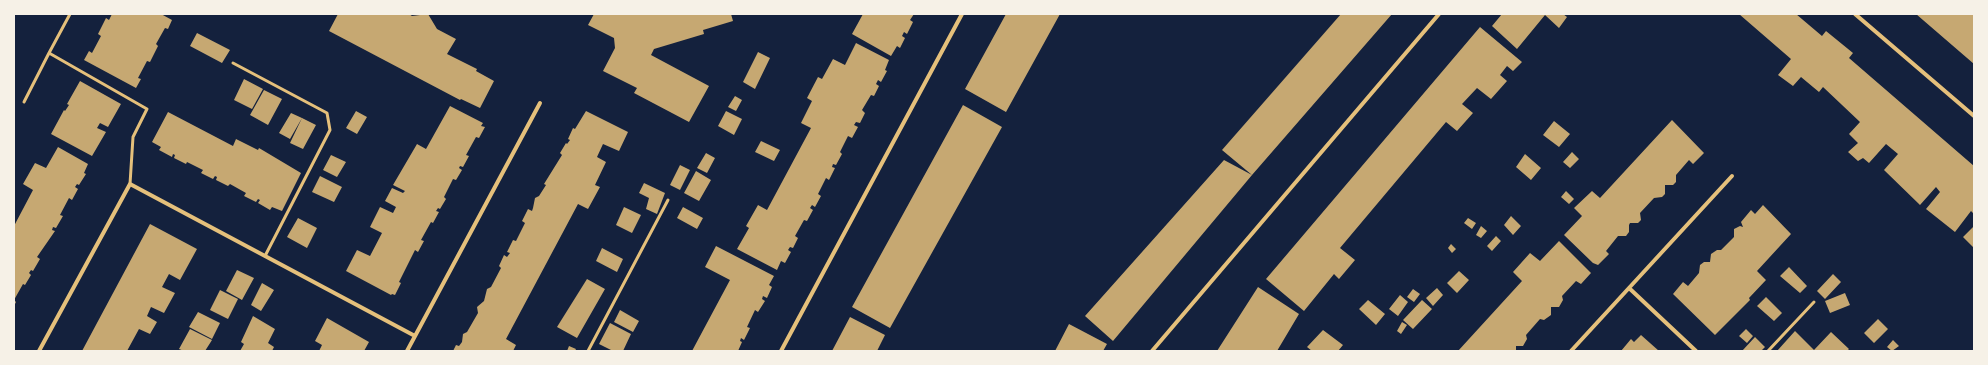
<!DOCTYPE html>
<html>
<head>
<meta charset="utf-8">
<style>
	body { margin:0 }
	#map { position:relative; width:1988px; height:365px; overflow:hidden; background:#14213d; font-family:Bitter,serif }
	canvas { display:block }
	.frame { position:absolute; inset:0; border:15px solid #f6f1e7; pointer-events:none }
</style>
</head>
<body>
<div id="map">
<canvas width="1988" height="365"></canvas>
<div class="frame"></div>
</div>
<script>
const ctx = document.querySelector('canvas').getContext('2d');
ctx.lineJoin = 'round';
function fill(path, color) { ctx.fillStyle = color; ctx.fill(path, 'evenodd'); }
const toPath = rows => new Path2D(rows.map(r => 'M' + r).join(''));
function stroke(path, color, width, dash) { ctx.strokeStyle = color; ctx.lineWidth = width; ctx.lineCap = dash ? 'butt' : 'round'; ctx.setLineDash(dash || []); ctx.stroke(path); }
fill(toPath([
	[112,14,161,14,172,20,168,29,165,28,156,44,158,46,150,62,147,61,138,78,141,79,136,88,84,60,89,51,92,53,101,36,98,34,106,18,109,20],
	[338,14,409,14,412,16,428,14,437,29,456,39,447,54,477,69,476,71,494,81,480,108,461,99,460,100,329,31],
	[594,14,731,14,733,21,703,30,704,34,654,49,651,55,709,86,689,122,634,93,637,88,603,71,615,48,614,38,588,25],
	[863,14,914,14,910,20,913,22,907,34,904,32,902,36,905,38,900,48,897,46,891,56,852,34],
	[1006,14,1060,14,1006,112,965,89],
	[1341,14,1392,14,1252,175,1222,150],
	[1502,14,1563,14,1567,17,1559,28,1545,15,1517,49,1492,26],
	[1739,14,1796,14,1822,36,1826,31,1853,53,1849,58,1974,166,1974,214,1971,211,1955,232,1926,209,1940,192,1936,187,1920,205,1884,170,1898,154,1886,144,1869,163,1863,158,1858,161,1848,152,1858,143,1849,134,1860,122,1823,87,1819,92,1801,77,1793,86,1778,75,1791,59],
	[1916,14,1974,14,1974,64],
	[1480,27,1522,62,1513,71,1507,66,1500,75,1507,81,1491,99,1477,88,1462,104,1473,113,1457,131,1446,122,1340,248,1355,260,1339,279,1334,274,1304,311,1266,279],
	[197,33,230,50,222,63,190,46],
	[856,43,889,60,885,70,887,71,881,82,878,80,876,84,879,86,874,96,871,95,862,110,865,113,860,123,856,122,854,125,858,127,852,138,848,136,840,152,842,154,836,165,833,164,832,167,835,168,829,180,826,178,818,194,821,196,815,207,812,205,810,208,813,210,807,221,804,220,795,236,798,238,793,248,790,247,788,250,791,252,785,263,781,261,777,270,737,249,749,228,746,226,758,205,767,210,811,128,801,123,812,101,807,98,818,77,822,79,833,59,845,65],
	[758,52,770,58,755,89,743,82],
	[244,79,263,89,252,109,234,100],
	[80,81,121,104,108,127,100,123,97,128,106,132,92,156,51,134,64,110,65,111,69,105,67,104],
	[264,90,282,99,268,125,250,115],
	[735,96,742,100,736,111,728,107],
	[963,105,1002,127,890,328,852,307],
	[450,106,483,123,481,126,485,127,479,138,476,137,466,155,469,156,463,167,460,166,459,168,462,170,456,180,453,179,444,197,446,199,440,209,438,208,436,211,439,212,433,223,431,222,421,240,424,241,418,252,415,250,399,282,401,283,395,295,392,294,391,295,346,271,357,250,370,256,382,233,370,227,380,207,393,213,396,207,385,201,392,188,403,193,405,191,393,185,417,144,426,149],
	[356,111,367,117,357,134,346,128],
	[586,111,628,132,619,151,603,144,597,157,606,162,595,185,600,187,588,209,578,204,506,339,516,345,513,351,453,351,456,345,459,346,462,342,463,334,467,332,478,313,477,307,484,301,487,289,491,287,501,268,499,266,504,255,507,257,510,253,507,252,513,240,516,241,525,223,522,221,528,209,532,211,533,208,535,198,539,196,546,185,544,184,562,155,560,153,566,143,567,144,570,140,568,139,573,128,575,129],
	[726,111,742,119,734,135,718,126],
	[168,112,233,146,236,139,258,150,259,148,301,173,282,211,272,207,270,210,258,203,260,200,258,199,256,202,244,196,246,193,230,184,228,186,216,180,217,177,215,176,213,179,201,173,203,170,187,162,186,164,174,158,175,155,173,154,172,157,159,150,161,147,152,142],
	[291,113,302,118,290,139,279,133],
	[302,118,316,125,303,149,290,143],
	[1672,120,1704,153,1693,164,1689,160,1676,175,1676,182,1673,185,1665,185,1665,194,1662,197,1654,198,1640,213,1641,220,1638,223,1630,223,1629,225,1629,232,1626,236,1618,236,1606,251,1609,254,1598,265,1593,263,1564,235,1582,216,1574,208,1592,191,1600,198],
	[1554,121,1570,134,1559,147,1543,135],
	[761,141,780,150,774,161,755,152],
	[58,147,88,164,84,173,86,174,79,185,77,184,75,187,78,189,72,200,69,198,60,215,63,216,56,228,53,227,52,230,55,231,37,257,40,259,33,271,31,270,29,273,31,275,25,285,23,284,14,300,16,302,14,306,14,226,33,190,23,184,35,163,46,168],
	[1572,152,1579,159,1570,168,1563,162],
	[706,153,715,158,707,173,697,168],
	[1525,154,1541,168,1531,180,1516,167],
	[331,155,346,162,337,177,323,170],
	[1224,160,1252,175,1113,341,1085,316],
	[680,165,690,170,680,190,670,185],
	[696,171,711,180,699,201,684,193],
	[320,176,342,187,334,202,312,192],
	[644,183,665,193,657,214,646,209,649,198,639,193],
	[1566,191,1574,199,1569,204,1561,197],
	[1763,205,1791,234,1757,271,1766,280,1749,298,1750,300,1715,335,1673,294,1683,282,1688,286,1699,273,1700,265,1704,262,1710,262,1711,254,1717,250,1721,250,1734,237,1734,229,1740,226,1743,227,1741,222,1751,210,1755,214],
	[624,207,641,215,632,233,616,225],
	[683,207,703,218,697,229,677,218],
	[1511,216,1521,226,1513,235,1504,225],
	[298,218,317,228,307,248,287,237],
	[1468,218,1476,223,1472,229,1464,223],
	[150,224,197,249,180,280,169,274,162,287,175,293,164,313,151,307,147,316,157,322,150,334,139,329,127,351,82,351],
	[1481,226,1487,231,1481,238,1476,235],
	[1974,226,1974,248,1963,237],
	[1496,236,1501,241,1492,251,1487,246],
	[1559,241,1591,273,1581,284,1576,281,1562,296,1563,300,1559,307,1551,307,1551,315,1544,320,1540,319,1526,335,1527,339,1523,346,1516,346,1516,351,1458,351,1522,281,1513,272,1530,253,1540,261],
	[1451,244,1456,249,1452,253,1448,248],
	[716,246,774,276,769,285,772,287,767,298,763,296,762,299,765,301,758,312,755,310,747,327,750,328,744,340,741,338,740,341,742,342,738,351,692,351,730,280,705,267],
	[602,248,623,259,617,272,596,261],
	[1789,267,1807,286,1800,293,1780,276],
	[237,270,254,278,242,300,226,291],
	[1459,271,1469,280,1457,293,1447,283],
	[1833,274,1841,282,1825,299,1817,291],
	[587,279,605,289,577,338,557,327],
	[262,283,274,290,261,311,251,305],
	[1258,287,1299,314,1277,351,1217,351],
	[1437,288,1443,295,1433,306,1426,298],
	[1413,289,1420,294,1414,302,1407,297],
	[220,290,238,299,228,319,210,310],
	[1845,293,1850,305,1830,313,1825,301],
	[1400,295,1408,302,1398,316,1389,309],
	[1766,297,1782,313,1774,321,1757,306],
	[1368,300,1385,314,1376,325,1359,309],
	[1422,300,1432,309,1413,329,1403,320],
	[620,310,639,321,633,332,614,322],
	[198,312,220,323,212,339,189,327],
	[253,316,275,329,268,343,274,347,272,351,240,351,244,344,241,342],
	[850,317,885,335,877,351,832,351],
	[327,318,369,342,364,351,319,351,322,345,315,341],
	[1878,319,1888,329,1874,343,1864,333],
	[1402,322,1407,325,1401,334,1397,331],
	[610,323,631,334,623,351,613,351,599,344],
	[1069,324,1107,344,1103,351,1055,351],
	[190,329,212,340,205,351,184,351,179,349],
	[1746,329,1753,336,1747,343,1739,336],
	[1323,330,1343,345,1338,351,1312,351,1307,347],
	[1795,331,1814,350,1831,332,1849,349,1847,351,1777,351],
	[1641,335,1659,351,1621,351,1631,339,1634,342],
	[1755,337,1765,347,1761,351,1742,351],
	[1893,340,1899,346,1892,351,1887,347],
	[569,346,576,349,575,351,567,351]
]), '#c6a872');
stroke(toPath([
	[70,14,49,53,147,109,133,137,130,184],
	[233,63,327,113,330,130,265,256],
	[24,102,49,53],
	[588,351,668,200],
	[1768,351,1814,302]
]), '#e5c07b', 3);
stroke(toPath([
	[1855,14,1974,116],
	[1629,288,1696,351],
	[39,351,130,184,415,336],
	[407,351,540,103],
	[781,351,962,14],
	[1152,351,1439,14],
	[1571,351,1732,176]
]), '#e5c07b', 4);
</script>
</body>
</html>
